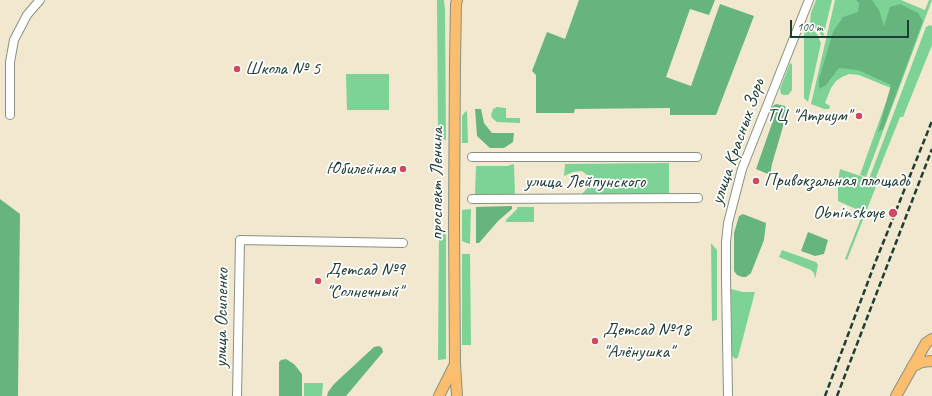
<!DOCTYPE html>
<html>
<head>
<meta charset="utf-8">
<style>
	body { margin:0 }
	#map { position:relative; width:932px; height:396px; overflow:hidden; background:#f1e8cf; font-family:Caveat,sans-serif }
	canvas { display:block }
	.scale { position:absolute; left:790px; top:20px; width:119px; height:18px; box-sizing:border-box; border:2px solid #1f3d34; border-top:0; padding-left:5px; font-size:12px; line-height:14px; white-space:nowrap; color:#1f3d34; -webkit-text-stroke:3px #fff; paint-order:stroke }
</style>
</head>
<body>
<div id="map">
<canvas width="932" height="396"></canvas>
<div class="scale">100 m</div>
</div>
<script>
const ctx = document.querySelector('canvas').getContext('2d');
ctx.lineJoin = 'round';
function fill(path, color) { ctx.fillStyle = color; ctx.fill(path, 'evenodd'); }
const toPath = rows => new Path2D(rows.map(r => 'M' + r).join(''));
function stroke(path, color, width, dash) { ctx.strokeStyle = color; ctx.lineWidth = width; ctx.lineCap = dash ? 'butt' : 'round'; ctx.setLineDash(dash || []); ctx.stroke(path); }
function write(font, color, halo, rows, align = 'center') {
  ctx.font = font + ' Caveat,sans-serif'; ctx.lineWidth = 3.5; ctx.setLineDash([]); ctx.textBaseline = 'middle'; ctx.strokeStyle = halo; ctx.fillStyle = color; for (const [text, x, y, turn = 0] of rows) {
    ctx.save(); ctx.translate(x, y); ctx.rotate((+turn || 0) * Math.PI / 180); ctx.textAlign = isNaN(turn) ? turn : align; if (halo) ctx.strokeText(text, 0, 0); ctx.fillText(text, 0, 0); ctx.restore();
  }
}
fill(toPath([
	[437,0,444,0,445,10,446,140,442,139,438,135],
	[816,0,832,0,823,37,810,22,811,13],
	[835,0,901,0,925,10,929,0,932,0,866,177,860,175,891,88,859,75,849,74,842,77,836,81,831,88,825,103,830,106,829,109,824,109,811,104],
	[807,25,817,34,821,43,808,102,804,98,804,35],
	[930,25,932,26,932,45,903,117,900,117,876,177,879,179,847,260,845,259,861,218,859,217,860,213,858,210,838,201,838,182,840,169,869,179,926,27],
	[790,63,792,64,792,90,788,95,784,95,781,94,780,89],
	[346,74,389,74,389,110,347,110],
	[497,107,506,108,506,118,520,118,520,123,497,122,492,118,491,115,493,109],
	[467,111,468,143,462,143,462,116,464,113],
	[669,163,669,194,582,194,594,181,582,171,573,172,564,176,565,164],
	[514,164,515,195,475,194,476,166,507,166],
	[517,207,534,207,534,222,506,222,506,220,517,209],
	[471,209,470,244,464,242,462,241,462,210],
	[439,229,443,231,446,236,446,359,438,360],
	[711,243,717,250,717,320,712,321],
	[782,250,816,262,818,265,815,279,814,273,811,270,779,257],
	[462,254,470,254,471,345,462,345],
	[731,289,743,292,755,292,738,357,736,359,732,356],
	[304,383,323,383,322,396,304,396]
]), '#7dd396');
fill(toPath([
	[579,0,715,0,709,15,690,9,666,77,691,86,720,4,754,16,716,115,670,115,670,108,575,109,574,113,536,113,536,75,532,71,547,32,565,39],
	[856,0,872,0,879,10,884,26,890,7,900,4,918,13,923,21,883,129,878,132,891,85,858,70,839,68,826,85,819,89,819,79,833,32,843,17,858,12,859,3],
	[776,104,785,106,786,112,782,130,772,164,770,175,756,169,775,115,772,113,771,110,773,106],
	[475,109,481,109,484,123,492,133,514,133,513,142,504,148,490,148,477,136],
	[0,199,20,214,18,396,0,396],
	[512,206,512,209,498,221,479,243,476,243,476,207],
	[743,214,766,223,764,240,751,273,746,277,742,277,737,275,734,271,734,233,739,216],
	[808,232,828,240,824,254,815,256,801,251],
	[379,346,382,348,383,352,346,396,327,396,328,392,334,384,374,347],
	[286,359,294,364,302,374,302,396,279,396,279,362,281,360]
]), '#66b57f');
const minor = toPath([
	[10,115,10,62,14,40,27,15,40,0],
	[472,157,697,157],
	[472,199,698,198],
	[237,396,240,240,403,243],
	[728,396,726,278,726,242,728,223,742,169,809,0]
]);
const major = toPath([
	[457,0,456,4,455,62,454,223,455,364,457,396],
	[912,367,922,362,932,361],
	[439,396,455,364],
	[896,396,926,343,932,339]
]);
stroke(minor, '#889282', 10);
stroke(major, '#889282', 12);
stroke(minor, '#fff', 8);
stroke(major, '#fbbd6e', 10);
stroke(toPath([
	[825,396,875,263,932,121],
	[837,396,932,149]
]), '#1f3d34', 2.5, [6, 3]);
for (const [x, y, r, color] of [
	[237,69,4,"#d1495b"],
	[859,116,4,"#d1495b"],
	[403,169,4,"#d1495b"],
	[756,181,4,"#d1495b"],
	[893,213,5,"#d1495b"],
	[318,281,4,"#d1495b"],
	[595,341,4,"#d1495b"]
]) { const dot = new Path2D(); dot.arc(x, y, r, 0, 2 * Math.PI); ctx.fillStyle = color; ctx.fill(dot); stroke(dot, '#fff', 1.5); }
write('19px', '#1f3d34', '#fff', [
	["Школа № 5",245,69],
	["ТЦ \"Атриум\"",851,116,"right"],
	["Юбилейная",395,169,"right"],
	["Привокзальная площадь",764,181],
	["Obninskoye",884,213,"right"],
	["Детсад №9",326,270],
	["\"Солнечный\"",326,292],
	["Детсад №18",603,330],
	["\"Алёнушка\"",603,352]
], 'left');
write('19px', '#1f3d34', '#fff', [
	["улица Красных Зорь",738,142,-71],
	["улица Лейпунского",585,182],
	["проспект Ленина",437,184,-90],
	["улица Осипенко",222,318,-89]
]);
</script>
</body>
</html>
